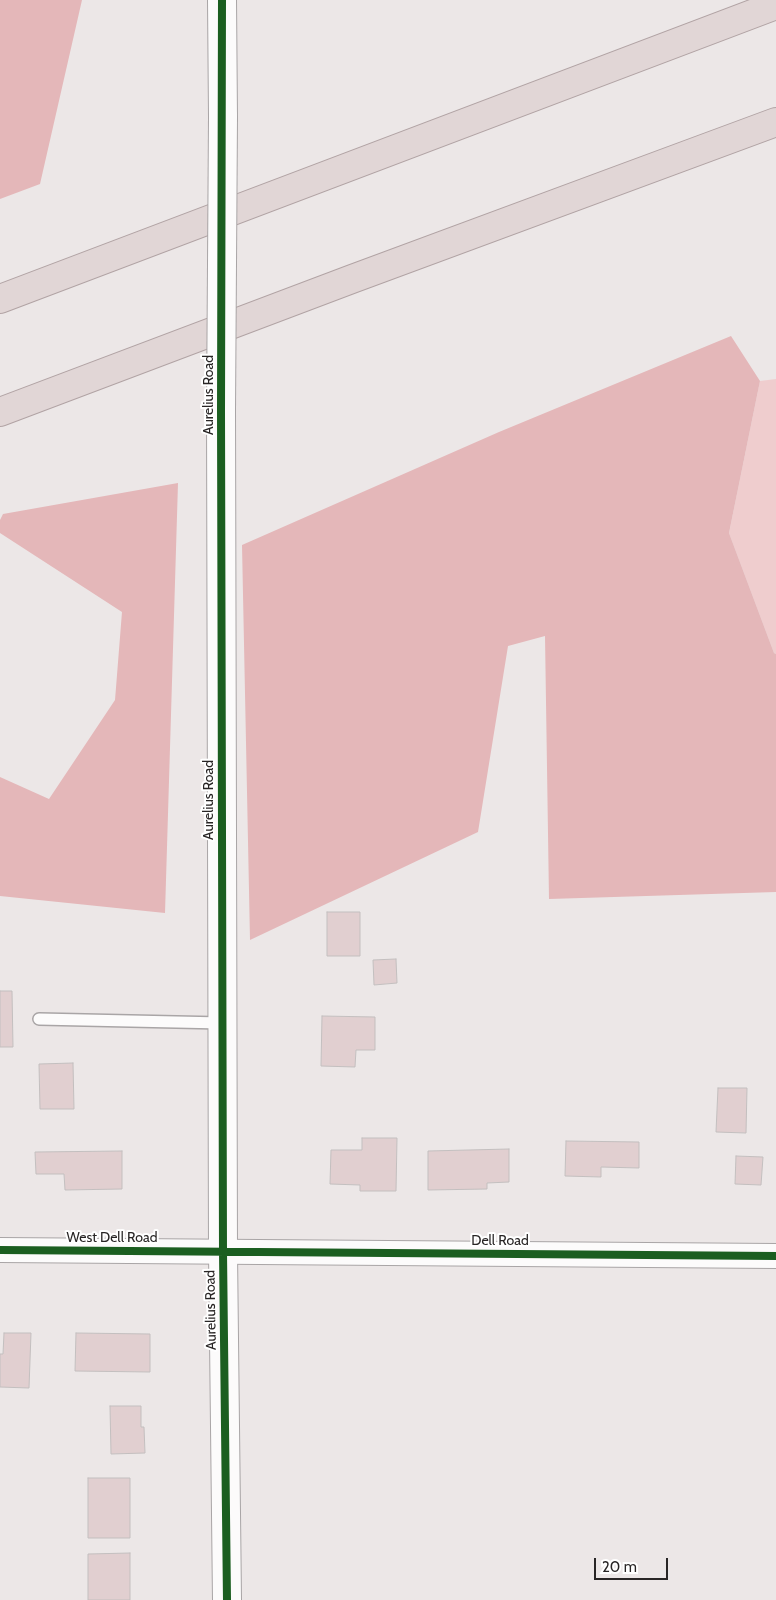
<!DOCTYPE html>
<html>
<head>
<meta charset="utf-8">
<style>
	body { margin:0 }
	#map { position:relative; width:776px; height:1600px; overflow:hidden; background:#ece7e7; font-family:Cabin,sans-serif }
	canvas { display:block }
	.scale { position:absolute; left:594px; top:1558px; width:74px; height:22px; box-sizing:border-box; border:2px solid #282525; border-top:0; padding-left:6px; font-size:15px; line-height:18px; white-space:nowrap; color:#282525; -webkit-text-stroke:4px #fff; paint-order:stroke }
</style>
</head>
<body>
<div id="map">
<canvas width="776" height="1600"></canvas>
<div class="scale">20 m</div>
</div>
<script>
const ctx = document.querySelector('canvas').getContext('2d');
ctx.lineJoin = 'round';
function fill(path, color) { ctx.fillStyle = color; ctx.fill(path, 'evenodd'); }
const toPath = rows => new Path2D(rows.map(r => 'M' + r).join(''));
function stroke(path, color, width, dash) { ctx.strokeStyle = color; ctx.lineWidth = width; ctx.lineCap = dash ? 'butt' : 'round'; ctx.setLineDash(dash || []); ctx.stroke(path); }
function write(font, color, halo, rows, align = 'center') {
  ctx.font = font + ' Cabin,sans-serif'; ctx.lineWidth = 4; ctx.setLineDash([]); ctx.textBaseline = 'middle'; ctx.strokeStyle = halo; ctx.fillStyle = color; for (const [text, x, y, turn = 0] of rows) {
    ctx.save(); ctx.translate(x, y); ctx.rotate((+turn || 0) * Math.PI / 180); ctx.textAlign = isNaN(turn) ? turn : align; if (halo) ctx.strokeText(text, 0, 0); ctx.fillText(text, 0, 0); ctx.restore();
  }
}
fill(toPath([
	[776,379,776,654,774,653,729,533,760,381]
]), '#efcdce');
fill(toPath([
	[0,0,82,0,40,184,0,199],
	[731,336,760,381,729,533,774,653,776,654,776,892,549,899,545,636,508,646,478,832,250,940,242,545,499,432],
	[178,483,165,913,0,896,0,777,49,799,115,700,122,612,0,533,0,520,3,514]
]), '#e4b7b9');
const building = toPath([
	[327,912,360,912,360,956,327,956,327,912],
	[396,959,397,983,374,985,373,960,396,959],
	[0,991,12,991,13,1047,0,1047,0,991],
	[322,1016,375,1017,375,1050,356,1050,355,1067,321,1066,322,1016],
	[73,1063,74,1109,40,1109,39,1064,73,1063],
	[718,1088,747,1088,746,1133,716,1132,718,1088],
	[362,1138,397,1138,396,1191,360,1191,360,1185,330,1184,331,1150,362,1150,362,1138],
	[566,1141,639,1142,639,1168,601,1167,601,1177,565,1176,566,1141],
	[509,1149,509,1182,487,1183,487,1189,428,1190,428,1151,509,1149],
	[122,1151,122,1189,65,1190,64,1174,36,1174,35,1152,122,1151],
	[736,1156,763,1157,761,1185,735,1184,736,1156],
	[4,1333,31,1333,29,1388,0,1387,0,1354,3,1354,4,1333],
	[76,1333,150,1334,150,1372,75,1371,76,1333],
	[110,1406,141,1406,141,1427,144,1427,145,1453,111,1454,110,1406],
	[88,1478,130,1478,130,1538,88,1538,88,1478],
	[130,1553,130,1600,88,1600,88,1554,130,1553]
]);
fill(building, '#e1cfd0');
stroke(building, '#c3bfbf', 1);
const service = toPath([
	[39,1019,222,1023]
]);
const minor = toPath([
	[0,1250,776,1256]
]);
const tertiary = toPath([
	[222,0,223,117],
	[221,410,223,1252,227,1600]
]);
const motorway = toPath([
	[0,299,776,5],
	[0,412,352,279,776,122]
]);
stroke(service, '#a9a5a6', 14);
stroke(minor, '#a9a5a6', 26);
stroke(tertiary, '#a9a5a6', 30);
stroke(motorway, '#b1a3a4', 30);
stroke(service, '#fcfbfb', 11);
stroke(minor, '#fcfbfb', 24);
stroke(tertiary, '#fcfbfb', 28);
stroke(motorway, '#e1d6d6', 28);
const tertiaryBridge = toPath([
	[221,410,223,117]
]);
stroke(tertiaryBridge, '#a9a5a6', 30, []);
stroke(tertiaryBridge, '#fcfbfb', 28);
stroke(toPath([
	[222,0,221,410,223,1252,227,1600],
	[0,1250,776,1256]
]), '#1b5e20', 8);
write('14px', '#282525', '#fff', [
	["Aurelius Road",209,395,-90],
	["Aurelius Road",209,800,-90],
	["West Dell Road",112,1238],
	["Dell Road",500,1241],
	["Aurelius Road",211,1310,-91]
]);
</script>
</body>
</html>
